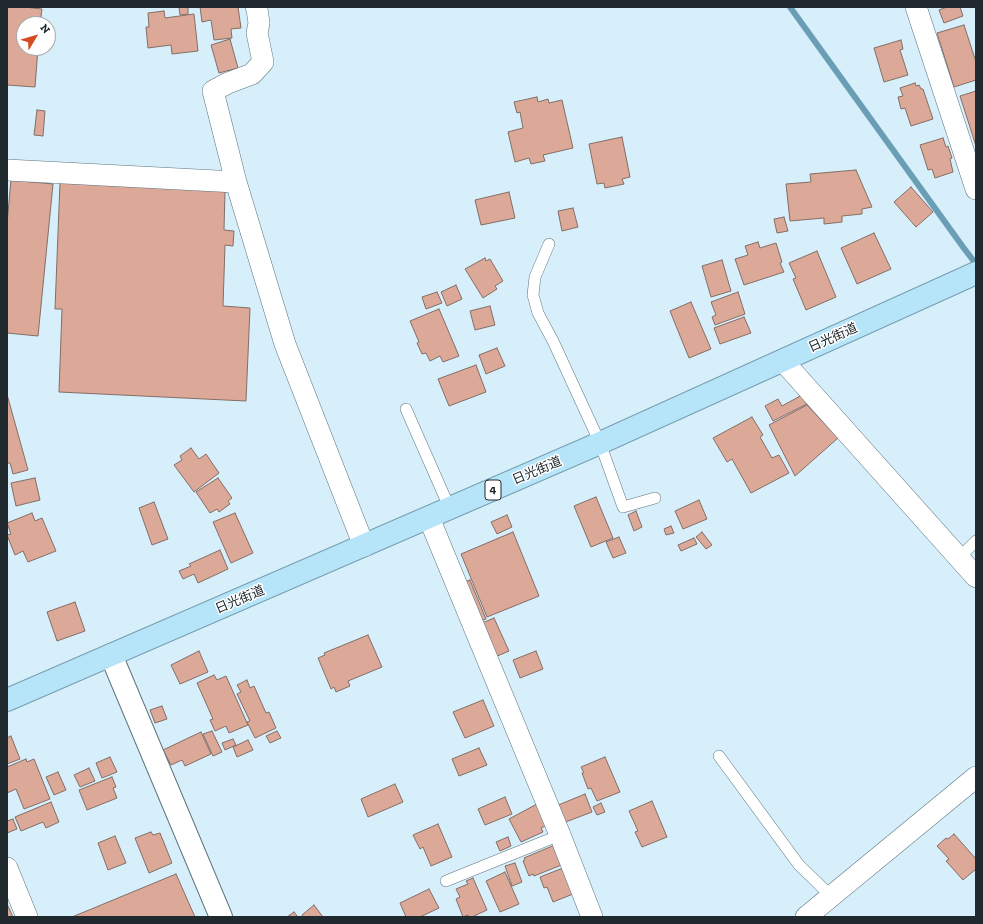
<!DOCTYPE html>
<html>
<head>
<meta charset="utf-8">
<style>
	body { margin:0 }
	#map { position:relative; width:983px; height:924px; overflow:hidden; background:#d6effa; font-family:"Zilla Slab",serif }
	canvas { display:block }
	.frame { position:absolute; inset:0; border:8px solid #20292d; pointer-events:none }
	.north { position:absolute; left:16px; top:16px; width:40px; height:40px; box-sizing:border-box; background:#fff; border:1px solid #a6a9ab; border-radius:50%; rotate:52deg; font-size:11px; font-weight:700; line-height:16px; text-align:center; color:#20292d }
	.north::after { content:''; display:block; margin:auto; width:14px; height:18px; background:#d44c1d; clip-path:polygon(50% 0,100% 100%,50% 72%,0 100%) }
</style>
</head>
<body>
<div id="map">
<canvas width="983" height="924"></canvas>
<div class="frame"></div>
<div class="north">N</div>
</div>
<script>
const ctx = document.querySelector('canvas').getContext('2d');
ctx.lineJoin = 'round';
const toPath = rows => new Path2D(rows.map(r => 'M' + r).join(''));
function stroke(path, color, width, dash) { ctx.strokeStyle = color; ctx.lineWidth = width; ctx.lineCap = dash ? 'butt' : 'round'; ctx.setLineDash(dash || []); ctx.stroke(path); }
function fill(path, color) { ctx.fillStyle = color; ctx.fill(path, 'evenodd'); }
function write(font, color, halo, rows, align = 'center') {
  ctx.font = font + ' "Zilla Slab","Noto Sans JP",serif'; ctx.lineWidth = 3; ctx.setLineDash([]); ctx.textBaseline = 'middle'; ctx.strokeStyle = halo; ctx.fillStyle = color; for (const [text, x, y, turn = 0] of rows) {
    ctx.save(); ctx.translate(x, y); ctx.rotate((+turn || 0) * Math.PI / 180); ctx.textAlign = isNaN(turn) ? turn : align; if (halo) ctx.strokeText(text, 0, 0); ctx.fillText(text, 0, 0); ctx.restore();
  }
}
stroke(toPath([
	[790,7,963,247,976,264]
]), '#699eb4', 6);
const building = toPath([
	[7,7,24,7,42,9,40,24,24,24,24,48,38,48,35,87,7,85,7,7],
	[179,7,188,7,188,14,180,15,179,7],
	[200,7,238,7,241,28,231,29,232,38,214,40,211,20,202,22,200,7],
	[947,7,960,7,963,16,944,23,939,10,947,7],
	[164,11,165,18,194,14,198,51,172,54,171,45,148,48,146,27,149,27,148,13,164,11],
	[964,25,976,62,976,80,954,87,937,33,964,25],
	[230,39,238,68,219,73,211,45,230,39],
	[901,40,903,49,900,50,908,75,884,82,874,48,901,40],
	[915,83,916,86,919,85,921,89,923,89,933,119,911,126,905,108,901,109,898,97,903,96,900,88,915,83],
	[976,91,976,146,960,96,976,91],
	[537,97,538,102,548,99,549,103,562,100,573,148,543,155,545,161,531,164,529,158,515,162,508,132,523,128,520,112,517,113,514,102,537,97],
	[37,110,45,111,43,136,34,135,37,110],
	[622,137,630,177,622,179,624,184,605,188,604,183,597,184,589,144,622,137],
	[943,138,946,147,948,146,952,158,950,159,953,172,935,178,932,169,928,170,920,145,943,138],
	[856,170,872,207,862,209,862,214,842,216,842,222,824,224,824,218,790,221,786,184,811,182,810,174,856,170],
	[11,180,53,184,38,336,7,333,7,224,11,180],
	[60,183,225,190,224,230,234,231,233,246,225,245,223,306,250,308,246,401,59,392,62,309,55,309,60,183],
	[911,187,933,212,916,227,894,202,911,187],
	[509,192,515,218,481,225,475,200,509,192],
	[573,208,578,227,562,231,558,211,573,208],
	[784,217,788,231,777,233,774,219,784,217],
	[874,233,891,269,857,284,841,248,874,233],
	[758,242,760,248,776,243,782,262,780,263,784,272,744,285,735,259,748,255,745,246,758,242],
	[817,251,836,297,806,310,793,279,796,278,789,263,817,251],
	[485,258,486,261,490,259,503,281,495,286,497,289,483,298,465,269,485,258],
	[722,260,731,291,711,297,702,266,722,260],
	[456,285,462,299,447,306,441,292,456,285],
	[437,292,442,303,426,309,422,297,437,292],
	[738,292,745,314,715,325,712,317,716,315,711,302,738,292],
	[691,302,711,349,689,358,670,311,691,302],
	[490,306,495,325,475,330,470,311,490,306],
	[439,309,459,356,443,362,440,356,430,361,426,353,422,354,417,343,419,342,410,321,439,309],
	[744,317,751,333,720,344,714,328,744,317],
	[497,348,505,366,486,374,479,355,497,348],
	[476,365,486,392,449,406,438,379,476,365],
	[802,395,807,404,773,421,765,406,778,399,782,406,802,395],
	[8,398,28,470,13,474,10,463,7,463,7,399,8,398],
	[807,405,838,438,795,476,769,425,807,405],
	[752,417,763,435,760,437,772,458,779,455,789,473,751,493,732,459,727,462,713,438,752,417],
	[191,448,199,459,206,454,219,473,194,492,174,465,182,460,180,456,191,448],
	[35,478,40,500,16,506,11,483,35,478],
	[218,478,232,498,228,501,230,504,219,512,217,509,210,513,196,492,218,478],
	[596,497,613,538,591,547,574,506,596,497],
	[699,500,707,519,683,529,675,511,699,500],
	[154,502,168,539,152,545,139,508,154,502],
	[636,511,642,527,634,531,628,515,636,511],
	[32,513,35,521,42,518,56,551,28,562,23,551,15,555,7,535,11,534,7,523,32,513],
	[235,513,253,553,231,563,213,522,235,513],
	[507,515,512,527,497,534,491,522,507,515],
	[671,526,674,533,666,535,664,529,671,526],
	[513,532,539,596,487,617,461,554,513,532],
	[702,532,712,545,706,549,696,537,702,532],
	[619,537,626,553,613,558,606,542,619,537],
	[694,538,697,544,681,551,678,545,694,538],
	[220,550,228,569,198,583,194,574,183,579,179,571,191,566,189,564,220,550],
	[470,580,486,619,478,622,462,583,470,580],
	[75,602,85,631,57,641,47,612,75,602],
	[494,618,509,651,495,657,480,624,494,618],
	[368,635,382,667,348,681,350,686,336,692,334,687,331,689,318,658,325,655,324,653,368,635],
	[199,651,208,672,180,684,171,665,199,651],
	[536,651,543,669,520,678,513,660,536,651],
	[214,675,217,680,226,676,248,725,229,733,226,726,215,731,210,720,213,719,197,683,214,675],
	[247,680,250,688,254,686,266,713,269,712,276,728,255,738,247,722,250,721,237,694,241,692,237,685,247,680],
	[483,700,494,726,465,738,453,712,483,700],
	[162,706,167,719,155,723,150,710,162,706],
	[212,731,222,752,213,756,203,734,212,731],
	[277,731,281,738,270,743,266,736,277,731],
	[201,732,211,754,185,766,182,760,171,765,163,750,201,732],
	[11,736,20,759,7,764,7,738,11,736],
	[233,739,236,745,225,750,222,743,233,739],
	[248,740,253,750,237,757,233,747,248,740],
	[479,748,487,765,459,776,452,759,479,748],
	[110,757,117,772,102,778,96,763,110,757],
	[605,757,620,792,597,801,591,788,588,789,582,773,584,773,581,767,605,757],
	[26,759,27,762,34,759,50,799,24,809,16,789,7,793,7,767,26,759],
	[89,768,95,781,80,787,74,775,89,768],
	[58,772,66,790,54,795,46,777,58,772],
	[112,777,116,787,113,788,117,798,87,810,79,790,112,777],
	[395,784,403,802,368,817,361,799,395,784],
	[585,794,592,812,563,823,556,806,585,794],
	[505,797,512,814,485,825,478,809,505,797],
	[652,801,667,837,642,847,635,832,638,831,629,811,652,801],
	[51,802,59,822,46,828,43,822,21,831,15,817,51,802],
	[601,803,605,812,597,815,593,807,601,803],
	[537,804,547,825,541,828,543,832,521,842,509,819,537,804],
	[13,819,17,829,7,833,7,821,13,819],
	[438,824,452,857,431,866,423,847,420,849,413,835,438,824],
	[151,832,153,835,160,833,172,863,149,873,135,838,151,832],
	[954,834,976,859,976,869,963,880,946,861,949,859,937,846,946,838,948,839,954,834],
	[115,836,126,863,108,870,98,843,115,836],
	[508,837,511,846,500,851,496,842,508,837],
	[557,844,564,864,534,876,533,874,529,876,523,861,525,860,524,858,557,844],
	[515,863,522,882,512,886,505,866,515,863],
	[563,868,573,894,553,902,547,887,544,888,540,877,563,868],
	[505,872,519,904,500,912,486,881,505,872],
	[176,874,195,917,72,917,176,874],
	[473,878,487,910,472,917,469,917,468,915,463,917,456,899,460,897,456,889,468,884,466,881,473,878],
	[429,889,439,908,420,917,406,917,400,903,429,889],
	[7,904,13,917,7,917,7,904],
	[314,905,323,917,303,917,302,915,314,905],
	[294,912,298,917,287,917,294,912]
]);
fill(building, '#dca898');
stroke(building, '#836d66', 1);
const service = toPath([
	[549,244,535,277,533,295,538,313,553,341,600,443,623,507,655,498],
	[406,409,450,509],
	[959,558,976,541],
	[719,756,799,865,831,896],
	[446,881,560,835]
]);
const minor = toPath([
	[916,7,976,189],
	[7,170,236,182,285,344,364,546],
	[236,182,213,91,228,83,252,74,263,62,257,33,259,23,257,9,256,7],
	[783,361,976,577],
	[429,518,560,835,592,917],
	[7,868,27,917],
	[806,917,976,777]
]);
const tertiary = toPath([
	[111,655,221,917]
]);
const trunk = toPath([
	[7,700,600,443,976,273]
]);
stroke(service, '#5e747e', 12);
stroke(minor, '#5e747e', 22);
stroke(tertiary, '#5e747e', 24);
stroke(trunk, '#769eb0', 24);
stroke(service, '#fff', 11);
stroke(minor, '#fff', 21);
stroke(tertiary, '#fff', 22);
stroke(trunk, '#b6e4f8', 22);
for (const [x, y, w] of [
	[493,490,16]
]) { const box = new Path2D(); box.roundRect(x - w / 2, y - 10, w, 20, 3); ctx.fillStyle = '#fff'; ctx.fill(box); stroke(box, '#20292d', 1); }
write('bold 12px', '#20292d', null, [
	["4",493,490]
]);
write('13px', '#20292d', '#fff', [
	["日光街道",833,338,-24],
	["日光街道",537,471,-23],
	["日光街道",240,600,-23]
]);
</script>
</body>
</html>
